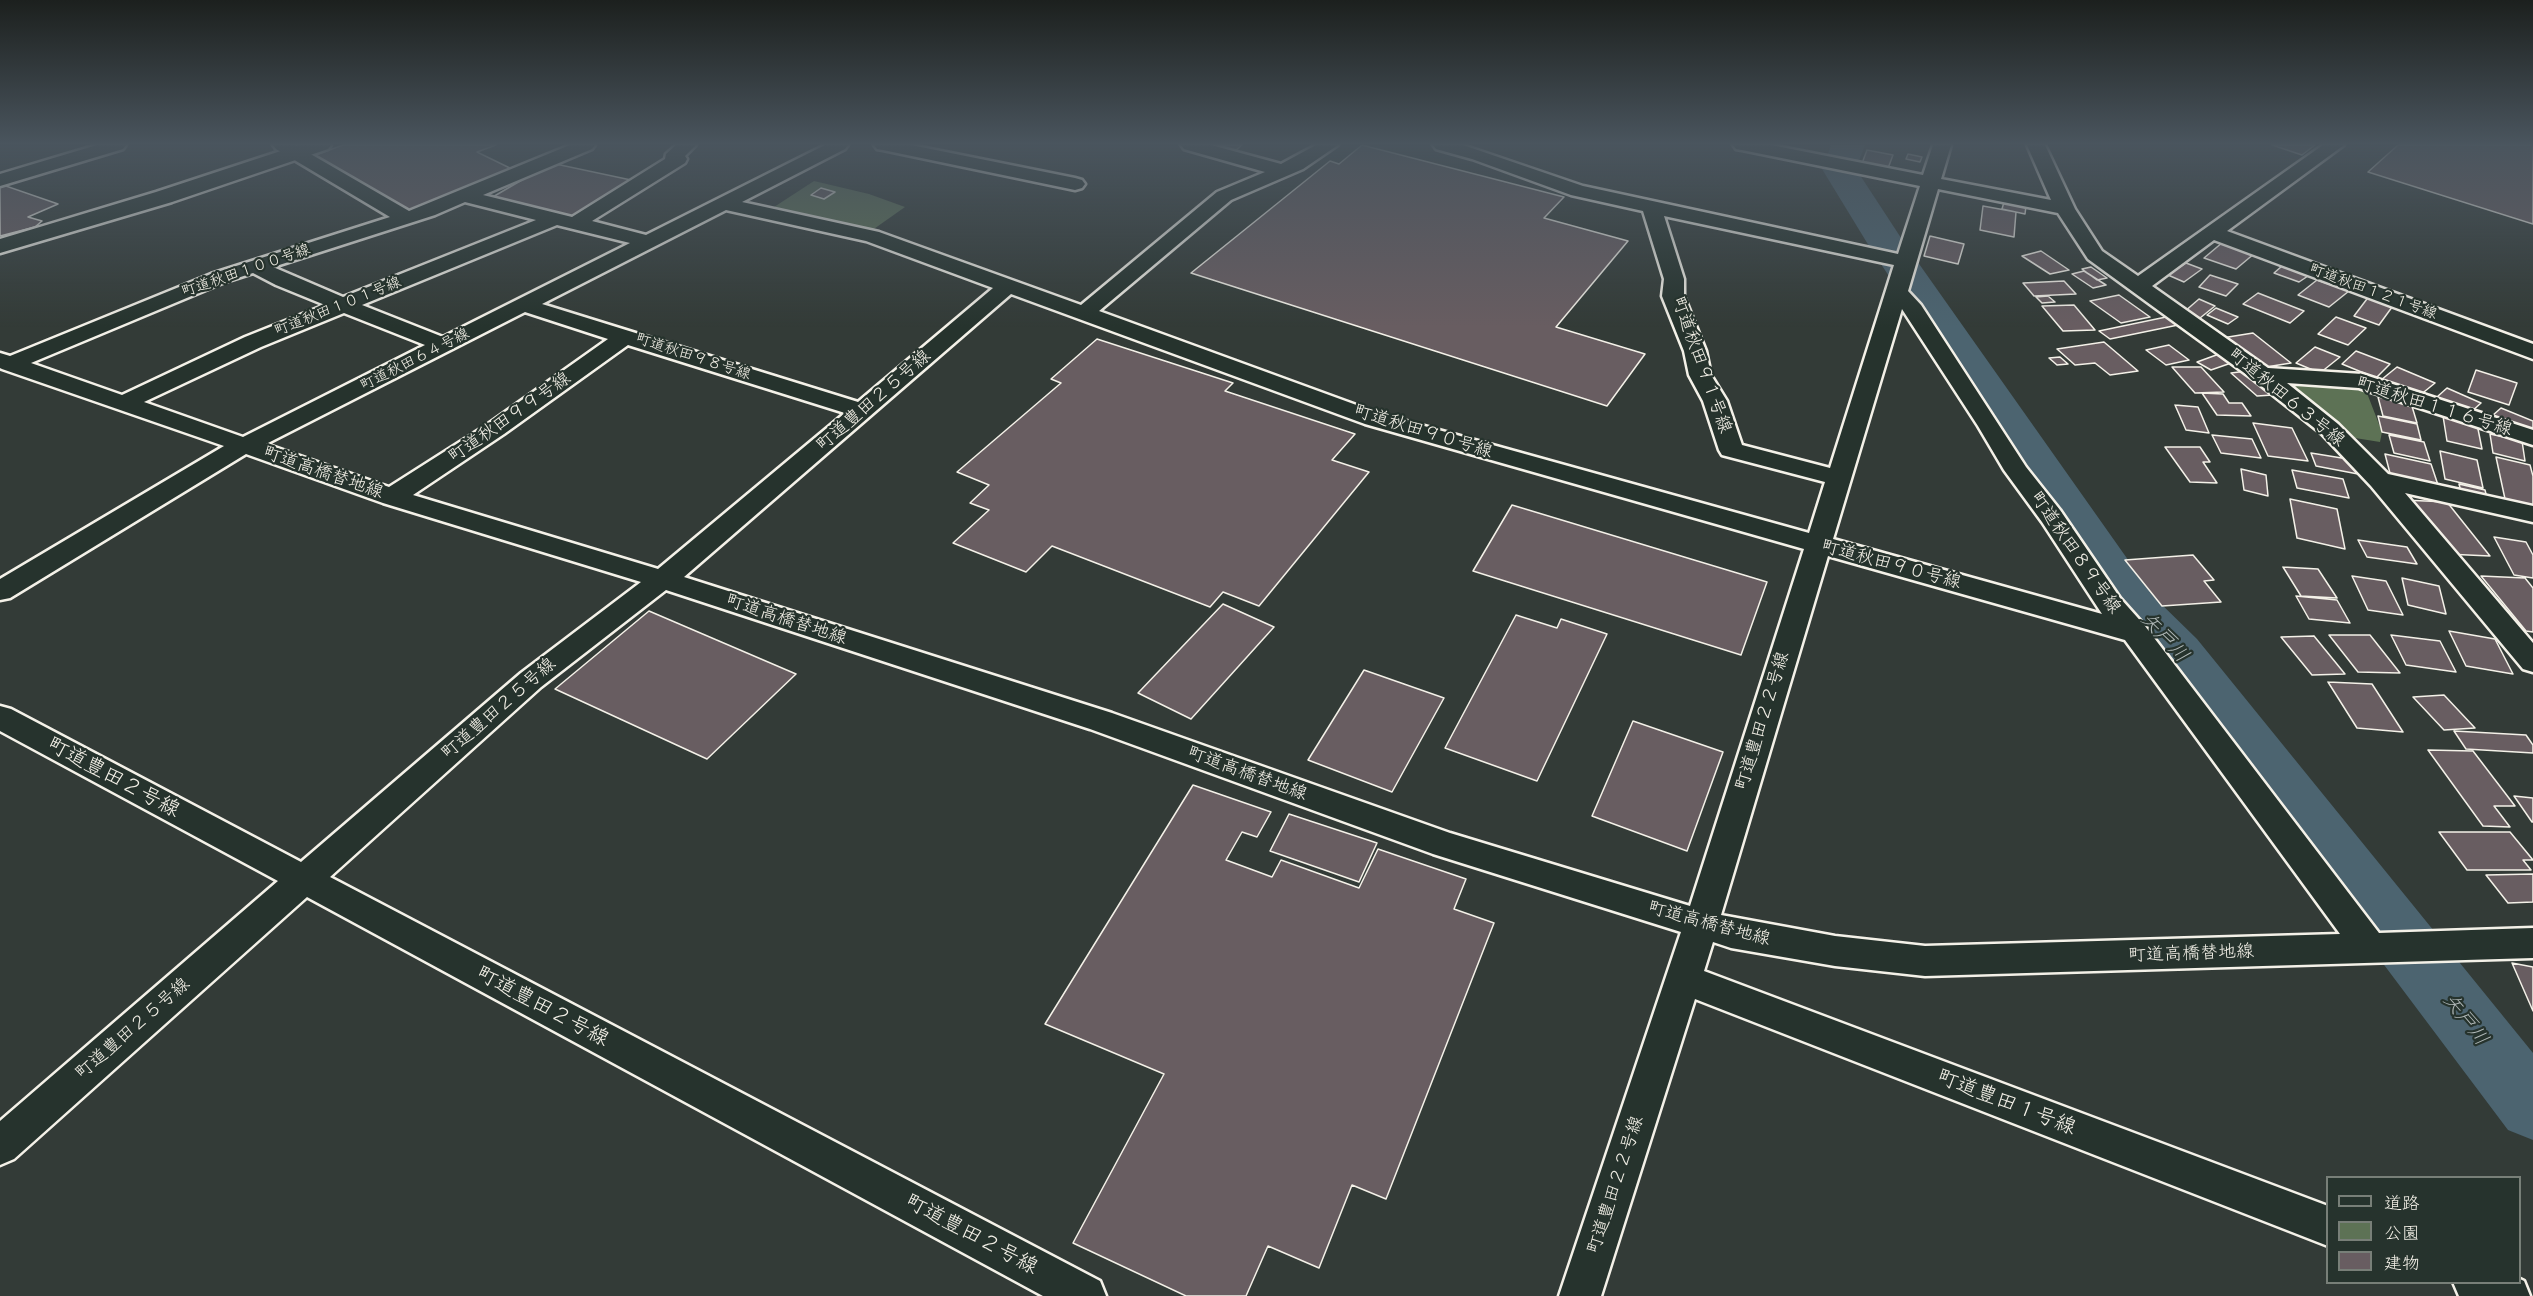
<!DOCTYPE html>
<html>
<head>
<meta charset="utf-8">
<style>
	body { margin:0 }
	#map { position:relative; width:2533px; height:1296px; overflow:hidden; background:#333b37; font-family:Itim,"Klee One",sans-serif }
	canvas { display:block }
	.legend { position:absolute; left:2326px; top:1176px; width:195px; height:108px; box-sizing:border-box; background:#26332d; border:2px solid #787f78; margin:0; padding:8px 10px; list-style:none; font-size:18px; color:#f4f1e8 }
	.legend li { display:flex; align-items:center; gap:12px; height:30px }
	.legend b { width:30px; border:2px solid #787f78 }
</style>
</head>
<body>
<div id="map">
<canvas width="2533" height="1296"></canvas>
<ul class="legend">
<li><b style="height:8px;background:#26332d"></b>道路</li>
<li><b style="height:16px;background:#5d7255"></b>公園</li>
<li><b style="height:16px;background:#685d61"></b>建物</li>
</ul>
</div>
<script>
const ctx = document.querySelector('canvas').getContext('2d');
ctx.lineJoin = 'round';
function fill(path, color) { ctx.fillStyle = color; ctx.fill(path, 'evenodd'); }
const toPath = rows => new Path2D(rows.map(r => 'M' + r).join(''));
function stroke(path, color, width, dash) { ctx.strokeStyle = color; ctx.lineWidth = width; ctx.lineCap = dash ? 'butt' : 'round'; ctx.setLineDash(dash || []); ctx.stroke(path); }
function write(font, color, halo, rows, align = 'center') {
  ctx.font = font + ' Itim,"Klee One",sans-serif'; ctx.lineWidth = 4.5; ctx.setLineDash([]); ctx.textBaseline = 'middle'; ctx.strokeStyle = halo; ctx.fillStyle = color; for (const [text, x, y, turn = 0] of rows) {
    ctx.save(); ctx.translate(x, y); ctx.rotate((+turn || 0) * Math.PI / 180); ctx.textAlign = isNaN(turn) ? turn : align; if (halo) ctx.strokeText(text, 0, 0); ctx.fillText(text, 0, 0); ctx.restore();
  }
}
fill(toPath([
	[814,181,869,194,905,207,871,231,771,209],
	[2288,380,2365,388,2382,432,2380,442,2355,438,2345,429,2338,430,2284,387]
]), '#5d7255');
fill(toPath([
	[1831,145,1865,145,1856,169,1905,244,2155,598,2197,639,2533,1053,2533,1140,2508,1130,2159,665,2119,622,1869,246,1822,169,1831,145]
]), '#4c6470');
const building = toPath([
	[343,145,496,145,477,152,516,171,413,214,310,157,343,145],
	[1208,145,1242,145,1235,151,1208,145],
	[1362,145,1564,197,1544,218,1628,241,1556,327,1645,354,1607,406,1191,273,1330,161,1339,164,1362,145],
	[2272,145,2315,145,2302,155,2272,145],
	[2398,145,2533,145,2533,224,2368,172,2398,145],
	[1867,150,1893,155,1887,171,1861,166,1867,150],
	[1908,154,1922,157,1920,162,1906,159,1908,154],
	[551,163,631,180,573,217,491,198,551,163],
	[0,184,58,204,28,217,42,221,35,227,0,236,0,184],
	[821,188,835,192,824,199,811,195,821,188],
	[2004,202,2026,206,2025,214,2002,209,2004,202],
	[1983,206,2016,212,2014,237,1980,230,1983,206],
	[1930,236,1964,244,1958,264,1924,256,1930,236],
	[2223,242,2255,253,2236,269,2204,258,2223,242],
	[2041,251,2069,270,2050,274,2022,256,2041,251],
	[2186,263,2202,269,2184,282,2168,275,2186,263],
	[2282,266,2308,276,2299,282,2274,273,2282,266],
	[2091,267,2107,278,2097,280,2082,269,2091,267],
	[2084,271,2106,285,2093,288,2072,274,2084,271],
	[2210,275,2238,284,2226,296,2199,287,2210,275],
	[2317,280,2349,291,2329,307,2298,295,2317,280],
	[2064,281,2076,294,2034,296,2023,283,2064,281],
	[2258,293,2304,311,2290,323,2243,304,2258,293],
	[2119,295,2150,317,2121,323,2090,301,2119,295],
	[2370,295,2395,303,2379,325,2354,316,2370,295],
	[2048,296,2055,302,2042,303,2036,297,2048,296],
	[2199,299,2215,306,2200,318,2184,312,2199,299],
	[2074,305,2095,330,2063,331,2042,306,2074,305],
	[2216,308,2238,317,2228,324,2207,315,2216,308],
	[2166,317,2178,325,2110,339,2099,331,2166,317],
	[2336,317,2366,328,2348,345,2318,334,2336,317],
	[2253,333,2291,363,2260,368,2222,338,2253,333],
	[1097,339,1233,383,1225,391,1355,434,1332,460,1369,472,1259,606,1223,592,1210,607,1052,546,1026,572,953,543,989,510,970,503,989,485,957,472,1061,383,1051,379,1097,339],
	[2104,342,2138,371,2110,375,2095,363,2075,365,2057,349,2104,342],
	[2169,345,2189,360,2166,365,2146,350,2169,345],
	[2315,347,2340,357,2320,373,2296,363,2315,347],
	[2356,351,2390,364,2376,378,2342,364,2356,351],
	[2219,354,2234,362,2211,370,2197,362,2219,354],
	[2060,357,2068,364,2057,365,2049,358,2060,357],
	[2172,367,2201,367,2224,392,2195,393,2172,367],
	[2397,367,2435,383,2419,396,2381,380,2397,367],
	[2476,370,2517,383,2509,405,2468,392,2476,370],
	[2247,371,2273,395,2257,396,2231,373,2247,371],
	[2447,388,2481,403,2471,412,2437,397,2447,388],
	[2202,393,2223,394,2229,403,2242,403,2251,416,2217,415,2202,393],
	[2378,397,2411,403,2417,423,2383,416,2378,397],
	[2175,405,2198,407,2209,433,2186,430,2175,405],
	[2501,408,2533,421,2533,433,2492,416,2501,408],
	[2378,416,2417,424,2421,440,2382,432,2378,416],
	[2443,416,2477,424,2482,449,2447,441,2443,416],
	[2253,423,2292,428,2308,461,2268,456,2253,423],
	[2490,434,2522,441,2525,461,2493,453,2490,434],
	[2212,435,2252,439,2261,458,2221,453,2212,435],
	[2389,435,2424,442,2430,461,2394,453,2389,435],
	[2165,447,2200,447,2210,462,2203,462,2217,483,2190,482,2165,447],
	[2440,451,2477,460,2483,488,2445,479,2440,451],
	[2311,453,2354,460,2358,474,2316,466,2311,453],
	[2385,454,2431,464,2440,491,2392,481,2385,454],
	[2496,457,2530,465,2533,476,2533,506,2505,499,2496,457],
	[2241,469,2266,475,2268,496,2244,490,2241,469],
	[2292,470,2343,479,2349,498,2297,488,2292,470],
	[2459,484,2485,490,2488,502,2462,496,2459,484],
	[2290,499,2337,509,2345,549,2297,538,2290,499],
	[2404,500,2447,502,2490,556,2446,554,2404,500],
	[1512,505,1767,582,1741,655,1473,571,1512,505],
	[2494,537,2526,542,2533,555,2533,578,2514,575,2494,537],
	[2358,540,2407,547,2417,564,2367,557,2358,540],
	[2193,555,2214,580,2204,581,2221,602,2162,606,2125,560,2193,555],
	[2283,567,2318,569,2337,598,2301,596,2283,567],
	[2352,576,2386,581,2403,615,2368,610,2352,576],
	[2481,576,2525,578,2533,588,2533,632,2526,631,2481,576],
	[2402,578,2439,586,2446,614,2408,605,2402,578],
	[2296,596,2337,600,2350,623,2309,619,2296,596],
	[1223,604,1274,627,1191,719,1138,693,1223,604],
	[649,611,796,674,707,759,555,689,649,611],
	[1516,615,1557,628,1561,619,1607,634,1537,781,1445,748,1516,615],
	[2449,631,2495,639,2513,674,2466,666,2449,631],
	[2329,635,2370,635,2400,673,2358,672,2329,635],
	[2391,635,2440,641,2456,672,2406,665,2391,635],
	[2314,636,2345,674,2312,675,2281,637,2314,636],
	[1364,670,1444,698,1392,792,1308,760,1364,670],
	[2328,682,2372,684,2403,732,2357,728,2328,682],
	[2444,695,2475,728,2444,730,2413,697,2444,695],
	[1633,721,1723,752,1687,851,1592,816,1633,721],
	[2454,731,2526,735,2533,745,2533,753,2466,749,2454,731],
	[2428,750,2473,751,2515,806,2494,806,2510,827,2483,826,2428,750],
	[1193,785,1271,812,1257,837,1242,832,1226,860,1272,877,1281,860,1359,888,1378,849,1466,879,1454,909,1494,923,1386,1199,1352,1185,1319,1268,1268,1246,1246,1296,1186,1296,1073,1243,1164,1074,1045,1024,1193,785],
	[2514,796,2533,798,2533,822,2532,822,2514,796],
	[1289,814,1377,843,1359,882,1270,851,1289,814],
	[2439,832,2510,832,2533,860,2523,860,2531,870,2467,870,2439,832],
	[2533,874,2533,902,2508,903,2486,875,2533,874],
	[2512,963,2533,967,2533,1011,2512,963]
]);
fill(building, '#685d61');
stroke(building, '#f4f1e8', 1.5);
const minor = toPath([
	[97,145,126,145,123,149,0,186,0,174,97,145],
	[273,145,295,145,409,211,570,145,595,145,592,149,483,195,572,217,665,159,666,154,676,145,696,145,685,156,687,159,685,163,592,221,646,235,825,145,848,145,845,149,742,202,879,232,1081,305,1217,192,1265,172,1184,149,1181,145,1211,145,1281,164,1316,145,1338,145,1303,169,1231,200,1099,311,1381,414,1809,533,1825,482,1722,455,1719,450,1703,401,1689,375,1684,351,1662,296,1664,279,1643,211,1571,195,1472,159,1436,149,1433,145,1463,145,1583,186,1898,254,1920,186,1742,150,1736,149,1733,145,1771,145,1923,175,1933,145,1951,145,1941,179,2051,200,2027,145,2045,145,2075,209,2102,251,2138,276,2323,145,2344,145,2227,231,2533,344,2533,359,2214,240,2152,286,2268,368,2362,374,2533,430,2533,445,2359,388,2287,383,2338,424,2388,474,2533,506,2533,522,2405,493,2533,643,2533,672,2523,669,2371,486,2322,434,2254,380,2088,259,2058,213,1938,189,1908,291,1921,305,2026,467,2060,510,2120,598,2145,626,2379,933,2533,928,2533,958,1925,976,1835,966,1731,948,1713,942,1704,971,2328,1206,2328,1246,1695,999,1601,1296,1559,1296,1681,932,1433,854,1090,729,666,590,541,687,330,877,1100,1281,1106,1296,1043,1296,307,897,14,1159,0,1165,0,1121,278,881,0,731,0,706,11,709,301,862,521,673,641,582,383,503,246,454,10,598,0,600,0,579,224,446,2,369,0,368,0,353,10,356,211,274,390,217,276,149,273,145],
	[465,202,536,220,343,297,273,267,435,215,465,202],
	[726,210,866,241,993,288,858,402,542,304,726,210],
	[1664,216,1894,265,1830,468,1742,445,1727,401,1711,375,1706,351,1684,296,1684,279,1664,216],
	[557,225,630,243,443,337,362,305,557,225],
	[253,273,276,285,325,305,245,337,122,395,31,363,225,282,253,273],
	[1011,294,1365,424,1804,549,1690,906,1450,833,1112,713,684,577,1011,294],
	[1902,309,1978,426,2004,470,2042,522,2102,614,1833,539,1902,309],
	[525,312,608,339,488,424,389,487,266,444,525,312],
	[344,313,425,345,243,437,144,402,261,347,344,313],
	[628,345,845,413,658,569,413,495,504,434,628,345],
	[1828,556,2125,640,2340,934,1925,946,1835,936,1721,915,1828,556],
	[874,145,911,145,1075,178,1082,180,1085,184,1082,188,1075,190,883,150,877,149,874,145],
	[2520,1279,2524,1281,2530,1296,2459,1296,2453,1282,2520,1282,2520,1279]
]);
const major = toPath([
	[299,145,331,145,328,149,172,202,0,253,0,239,156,192,299,145]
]);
stroke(minor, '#f4f1e8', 5);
stroke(major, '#f4f1e8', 5);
fill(minor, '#26332d');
fill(major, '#26332d');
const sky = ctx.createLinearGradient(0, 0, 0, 327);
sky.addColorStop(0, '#1c201e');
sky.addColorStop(0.44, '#4a555e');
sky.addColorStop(1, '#4a555e00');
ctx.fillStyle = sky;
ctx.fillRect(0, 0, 2533, 327);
write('15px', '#f4f1e8', '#26332d', [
	["町道秋田１００号線",246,271,-19],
	["町道秋田１２１号線",2373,292,20],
	["町道秋田１０１号線",338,307,-22],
	["町道秋田９８号線",693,357,18],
	["町道秋田６４号線",415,360,-27]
]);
write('18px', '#f4f1e8', '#26332d', [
	["町道秋田９１号線",1701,365,70],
	["町道秋田６３号線",2286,398,39],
	["町道豊田２５号線",874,401,-41],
	["町道秋田１１６号線",2434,407,17],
	["町道秋田９９号線",510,418,-35],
	["町道秋田９０号線",1423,432,17],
	["町道高橋替地線",323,473,19],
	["町道秋田８９号線",2075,553,55],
	["町道秋田９０号線",1891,565,15],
	["町道高橋替地線",786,620,18],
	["町道豊田２５号線",499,709,-41],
	["町道豊田２２号線",1763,721,-73],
	["町道高橋替地線",1247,774,20],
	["町道高橋替地線",1709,924,15],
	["町道高橋替地線",2191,954,-2],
	["町道豊田２５号線",133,1029,-41],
	["町道豊田２２号線",1616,1185,-72]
]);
write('italic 20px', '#b1b9b8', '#26332d', [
	["矢戸川",2164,638,47],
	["矢戸川",2465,1020,52]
]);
write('21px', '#f4f1e8', '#26332d', [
	["町道豊田２号線",113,778,28],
	["町道豊田２号線",542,1007,28],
	["町道豊田１号線",2006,1103,21],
	["町道豊田２号線",971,1235,28]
]);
</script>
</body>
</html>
